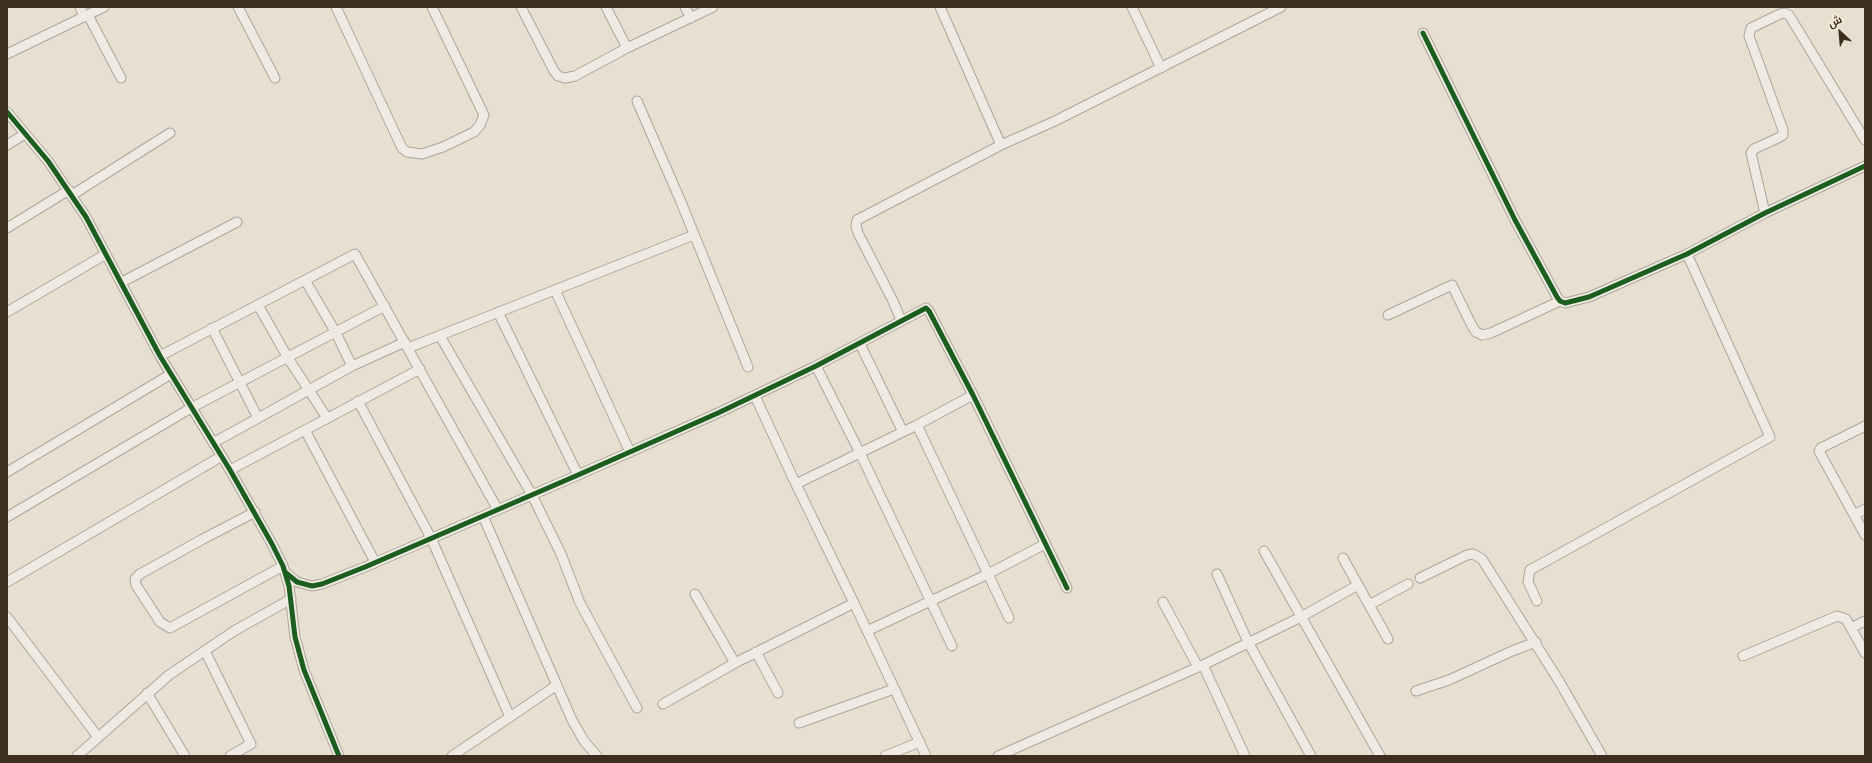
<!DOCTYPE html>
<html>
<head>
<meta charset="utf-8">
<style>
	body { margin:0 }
	#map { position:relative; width:1872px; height:763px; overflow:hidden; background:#e7e0d1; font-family:"PT Serif",Cairo,serif }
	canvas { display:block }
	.frame { position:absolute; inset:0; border:8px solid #3d2e20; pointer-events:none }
	.north { position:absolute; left:1820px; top:12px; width:40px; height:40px; -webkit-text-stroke:3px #f7eed8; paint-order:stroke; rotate:334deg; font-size:11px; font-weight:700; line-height:16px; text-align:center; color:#3d2e20 }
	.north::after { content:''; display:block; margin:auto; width:14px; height:18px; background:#3d2e20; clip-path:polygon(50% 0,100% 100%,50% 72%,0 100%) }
</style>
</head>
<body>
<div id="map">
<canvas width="1872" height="763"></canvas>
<div class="frame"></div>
<div class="north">ش</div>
</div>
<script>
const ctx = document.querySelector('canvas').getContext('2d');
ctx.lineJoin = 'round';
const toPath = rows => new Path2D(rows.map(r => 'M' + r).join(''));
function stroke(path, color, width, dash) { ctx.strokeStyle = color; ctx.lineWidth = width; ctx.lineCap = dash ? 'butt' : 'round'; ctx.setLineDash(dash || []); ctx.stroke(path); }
const minor = toPath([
	[80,7,84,17],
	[238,7,275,78],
	[336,7,402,148,407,152,422,154,443,147,474,132,480,125,484,115,432,7],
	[521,7,554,71,558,76,565,78,575,76,627,48,713,7],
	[606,7,627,48],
	[685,7,691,18],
	[940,7,1001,145],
	[1132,7,1161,68],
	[88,15,121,78],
	[1423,33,1515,220,1557,297,1560,301,1565,303,1589,297,1687,254,1765,213,1865,166],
	[7,54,104,7],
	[637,101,681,202,748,367],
	[7,112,48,161,86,217,160,356,230,470,272,544,283,566,289,586,295,637,304,670,339,756],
	[7,145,25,134],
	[72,195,170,133],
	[1765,213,1751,153,1754,149,1778,138,1783,135,1783,130,1749,36,1751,28,1780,14,1784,13,1789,15,1865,140],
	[7,228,69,190],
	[305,280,336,333,352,366],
	[122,282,237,222],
	[555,290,630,452],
	[258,305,288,358,327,418],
	[7,312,106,254],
	[498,312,578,475],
	[1388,315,1452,285,1472,326,1476,332,1482,335,1491,333,1560,301],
	[901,320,893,301,858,233,856,226,857,220,1001,145,1055,121,1281,7],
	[212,328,258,418],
	[440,336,532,495,561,554,580,603,637,708],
	[860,344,903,432],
	[408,348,694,235],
	[160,356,355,254,498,510],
	[816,366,860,453,952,646],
	[755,396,793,478,854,603],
	[358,401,431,538,510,717,557,685],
	[917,425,1009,618],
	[1865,426,1821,448,1819,451,1865,535],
	[305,430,375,562],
	[213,443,352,366,405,342],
	[230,470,420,369],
	[7,472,171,374],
	[796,484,917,425,973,395],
	[255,512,203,539,140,574,135,579,136,585,160,622,170,628,283,566],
	[1854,515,1865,509],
	[483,516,572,720,584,741,597,756],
	[7,517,191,408,385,306],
	[1264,551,1380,756],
	[1343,558,1388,639],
	[285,572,297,582,312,586,322,584,365,567,578,475,718,413,816,366,926,308,929,311,973,395,1067,588],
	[1217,574,1248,642,1311,756],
	[1420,578,1467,555,1473,554,1482,559,1559,681,1602,756],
	[7,582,222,456],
	[695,594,735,663],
	[1537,601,1528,582,1530,570,1770,437,1687,254],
	[1163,602,1198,667],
	[1369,605,1408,584],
	[7,617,98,737],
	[1851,628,1865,621],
	[867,631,988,574,1045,544],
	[205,651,251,744,230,756],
	[756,652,778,693],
	[1743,656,1837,616,1846,619,1865,653],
	[1203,665,1245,756],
	[1416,691,1449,680,1512,651,1536,642],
	[147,693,185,756],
	[663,704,735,663,854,603,926,756],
	[799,723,894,689],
	[77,756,169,675,234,631,291,599],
	[452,756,510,717],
	[885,756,920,742],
	[998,756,1203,665,1301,617,1358,585]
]);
stroke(minor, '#ada599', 11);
stroke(minor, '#efebe3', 9);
stroke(toPath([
	[1423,33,1515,220,1557,297,1560,301,1565,303,1589,297,1687,254,1765,213,1865,166],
	[7,112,48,161,86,217,160,356,230,470,272,544,283,566,289,586,295,637,304,670,339,756],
	[285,572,297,582,312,586,322,584,365,567,578,475,718,413,816,366,926,308,929,311,973,395,1067,588]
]), '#1b5e20', 5);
</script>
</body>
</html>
